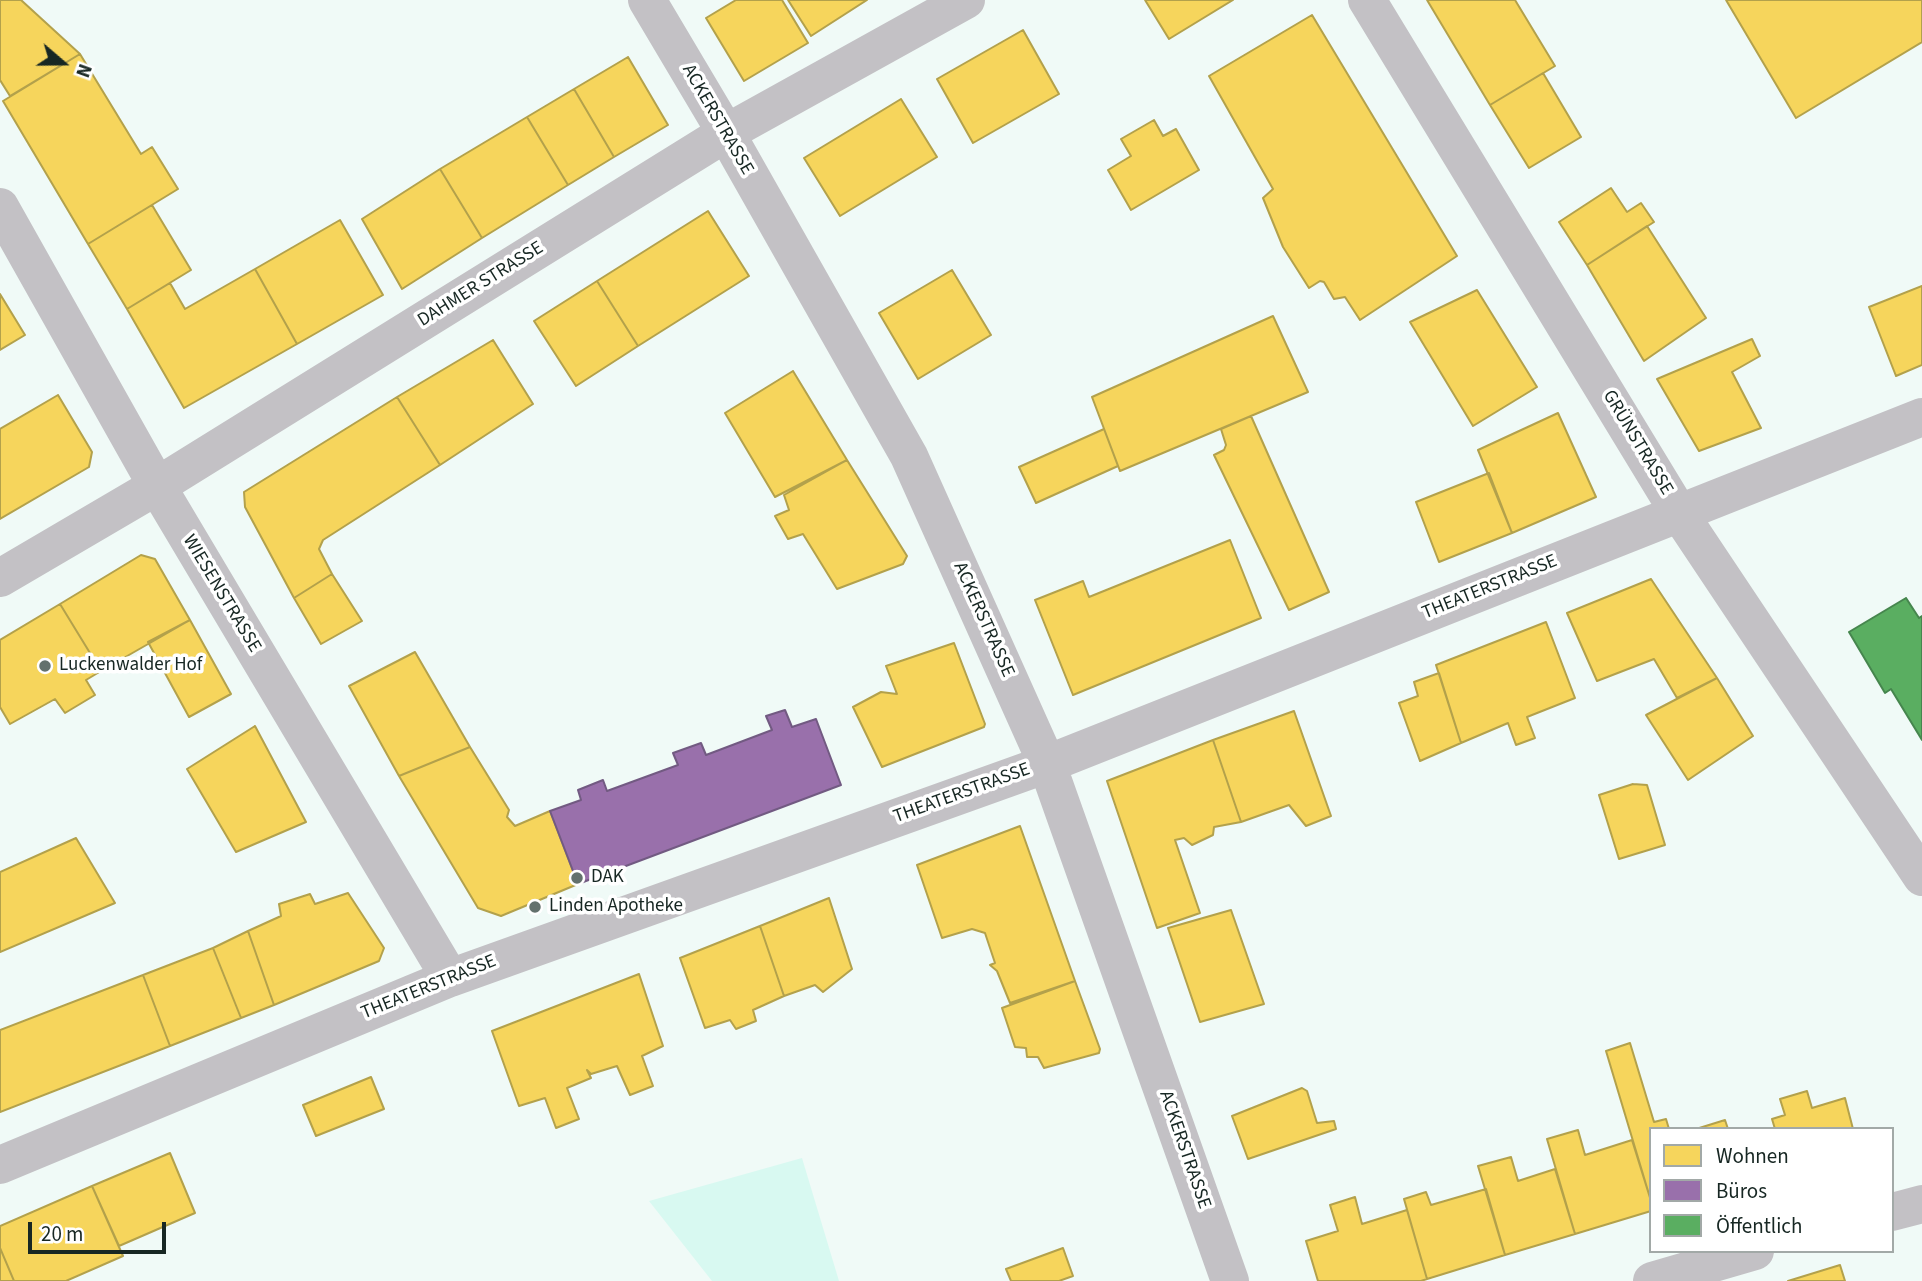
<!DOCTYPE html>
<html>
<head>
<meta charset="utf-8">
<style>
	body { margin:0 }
	#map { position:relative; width:1922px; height:1281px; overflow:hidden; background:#f0faf7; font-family:"Source Sans 3",sans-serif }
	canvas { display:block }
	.legend { position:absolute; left:1649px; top:1127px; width:245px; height:126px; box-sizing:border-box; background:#fff; border:2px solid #a2a9a7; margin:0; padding:9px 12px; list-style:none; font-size:21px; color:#172723 }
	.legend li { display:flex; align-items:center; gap:14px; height:35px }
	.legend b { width:35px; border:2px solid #a2a9a7 }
	.north { position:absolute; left:28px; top:28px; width:70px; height:70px; -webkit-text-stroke:5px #fff; paint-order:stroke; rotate:110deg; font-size:19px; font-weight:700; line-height:28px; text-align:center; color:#172723 }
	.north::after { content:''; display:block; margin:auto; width:24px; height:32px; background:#172723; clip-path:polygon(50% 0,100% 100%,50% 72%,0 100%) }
	.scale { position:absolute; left:28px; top:1222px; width:138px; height:32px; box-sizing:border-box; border:4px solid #172723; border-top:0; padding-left:9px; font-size:21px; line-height:24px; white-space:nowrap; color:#172723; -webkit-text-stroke:5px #fff; paint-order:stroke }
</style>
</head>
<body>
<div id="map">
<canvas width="1922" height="1281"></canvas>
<ul class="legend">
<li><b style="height:19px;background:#f6d55c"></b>Wohnen</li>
<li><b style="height:19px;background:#9970ab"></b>Büros</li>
<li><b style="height:19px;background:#5aae61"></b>Öffentlich</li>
</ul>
<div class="north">N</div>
<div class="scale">20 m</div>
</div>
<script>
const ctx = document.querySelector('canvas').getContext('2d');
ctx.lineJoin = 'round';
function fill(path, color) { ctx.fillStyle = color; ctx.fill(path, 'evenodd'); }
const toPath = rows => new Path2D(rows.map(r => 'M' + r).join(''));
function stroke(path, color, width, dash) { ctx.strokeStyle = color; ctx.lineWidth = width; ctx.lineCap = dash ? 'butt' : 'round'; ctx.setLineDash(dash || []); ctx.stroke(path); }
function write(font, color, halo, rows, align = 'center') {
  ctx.font = font + ' "Source Sans 3",sans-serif'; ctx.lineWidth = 7; ctx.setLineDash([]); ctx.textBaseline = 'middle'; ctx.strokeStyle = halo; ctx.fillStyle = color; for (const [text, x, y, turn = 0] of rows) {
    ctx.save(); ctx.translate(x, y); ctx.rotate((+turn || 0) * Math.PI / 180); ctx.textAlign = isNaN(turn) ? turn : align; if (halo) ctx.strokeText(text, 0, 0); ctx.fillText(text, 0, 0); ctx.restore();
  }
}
fill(toPath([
	[802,1158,839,1281,712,1281,649,1201]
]), '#d8f9f1');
const homes = toPath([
	[0,0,21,0,80,54,10,96,0,80,0,0],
	[736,0,782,0,808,43,744,81,706,18,736,0],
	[788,0,867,0,811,36,788,0],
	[1145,0,1233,0,1169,39,1145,0],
	[1427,0,1515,0,1555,66,1490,105,1427,0],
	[1726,0,1922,0,1922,42,1796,118,1726,0],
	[1312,15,1457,256,1360,320,1345,297,1334,299,1324,282,1320,281,1309,288,1283,247,1263,198,1273,189,1209,76,1312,15],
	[1023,30,1059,94,973,143,937,79,1023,30],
	[80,54,141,154,152,147,178,189,88,244,3,101,80,54],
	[628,57,668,125,614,157,574,89,628,57],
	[1543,73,1581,137,1529,168,1490,105,1543,73],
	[574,89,614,157,568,185,527,117,574,89],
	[901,99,937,157,840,216,804,158,901,99],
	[527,117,568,185,482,238,440,169,527,117],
	[1154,120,1163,136,1176,129,1199,170,1131,210,1108,170,1131,156,1121,139,1154,120],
	[440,169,482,238,402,289,362,219,440,169],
	[1611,188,1627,212,1641,203,1654,222,1587,265,1559,222,1611,188],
	[152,205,191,270,127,309,88,244,152,205],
	[708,211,749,276,638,346,597,281,708,211],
	[340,220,383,295,297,344,255,269,340,220],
	[1647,226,1706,318,1644,361,1587,265,1647,226],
	[255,269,297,344,184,408,127,309,170,283,185,309,255,269],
	[952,270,991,335,918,379,879,313,952,270],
	[597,281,638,346,576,386,534,321,597,281],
	[1922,286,1922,365,1896,376,1869,307,1922,286],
	[1477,290,1537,387,1473,426,1410,322,1477,290],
	[0,294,25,335,0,350,0,294],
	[1273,316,1308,392,1120,471,1092,397,1273,316],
	[1752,339,1760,356,1732,372,1761,428,1699,451,1657,379,1752,339],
	[493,340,533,404,440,465,397,397,493,340],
	[793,371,847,460,775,497,725,413,793,371],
	[58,395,92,452,89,467,0,519,0,429,58,395],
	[397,397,440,465,323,540,319,549,332,574,294,598,245,507,244,492,397,397],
	[1558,413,1596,497,1512,533,1478,450,1558,413],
	[1251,416,1329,592,1289,610,1214,455,1224,450,1226,445,1221,429,1251,416],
	[1104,429,1118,466,1036,503,1019,467,1104,429],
	[847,460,907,556,903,564,837,589,803,534,788,539,775,516,789,510,784,495,847,460],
	[1489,473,1512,533,1439,562,1416,502,1489,473],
	[1230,540,1261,618,1073,695,1035,600,1083,581,1089,597,1230,540],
	[141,555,155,559,190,620,101,671,60,604,141,555],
	[332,574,362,621,321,644,294,598,332,574],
	[1651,579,1717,678,1677,698,1654,659,1597,681,1567,613,1651,579],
	[60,604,101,671,86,680,95,695,65,713,55,699,10,724,0,707,0,640,60,604],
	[190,620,231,694,189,717,148,642,190,620],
	[1546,622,1575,698,1527,717,1535,738,1516,745,1508,723,1461,743,1436,665,1546,622],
	[954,643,985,724,984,727,882,767,853,707,881,692,897,694,886,666,954,643],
	[415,652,470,747,399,776,349,686,415,652],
	[1439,673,1461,743,1420,761,1399,703,1418,696,1414,682,1439,673],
	[1717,678,1753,736,1688,780,1646,715,1717,678],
	[1294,711,1331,816,1306,826,1289,805,1241,822,1213,740,1294,711],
	[255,726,306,822,236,852,187,769,255,726],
	[1213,740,1241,822,1214,827,1213,835,1192,845,1184,838,1175,840,1200,913,1157,928,1107,781,1213,740],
	[470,747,509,810,507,817,515,826,550,811,578,884,501,916,478,908,399,776,470,747],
	[1633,784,1647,785,1665,845,1619,859,1599,795,1633,784],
	[1020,826,1075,981,1010,1003,997,971,990,965,995,963,985,933,972,929,942,938,917,865,1020,826],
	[76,838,115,903,0,952,0,872,76,838],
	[348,893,384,948,379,961,274,1005,248,931,281,916,279,904,310,894,315,904,348,893],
	[829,898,852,969,823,992,815,985,784,996,760,926,829,898],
	[1231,910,1264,1004,1200,1022,1168,928,1231,910],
	[760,926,784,996,753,1010,756,1021,736,1029,730,1020,705,1028,680,958,760,926],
	[248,931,274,1005,241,1018,213,948,248,931],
	[213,948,241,1018,170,1046,143,975,213,948],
	[639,974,663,1046,642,1056,653,1086,630,1095,617,1066,591,1074,587,1070,591,1078,567,1088,579,1119,556,1128,545,1098,519,1106,492,1031,639,974],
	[143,975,170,1046,0,1112,0,1030,143,975],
	[1075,981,1100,1049,1099,1053,1044,1068,1038,1057,1027,1057,1026,1048,1015,1047,1002,1008,1075,981],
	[1630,1043,1654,1122,1666,1119,1669,1129,1651,1129,1651,1201,1606,1051,1630,1043],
	[371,1077,384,1109,316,1136,303,1105,371,1077],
	[1302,1088,1307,1091,1317,1123,1334,1121,1336,1129,1248,1159,1232,1116,1302,1088],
	[1807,1091,1812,1108,1845,1098,1853,1129,1775,1129,1772,1119,1785,1115,1780,1099,1807,1091],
	[1725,1120,1728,1129,1696,1129,1725,1120],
	[1578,1130,1585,1155,1632,1140,1651,1201,1651,1211,1575,1234,1547,1139,1578,1130],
	[170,1153,195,1213,119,1246,92,1186,170,1153],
	[1511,1157,1518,1181,1555,1169,1575,1234,1505,1255,1478,1166,1511,1157],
	[92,1186,123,1256,66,1281,14,1281,0,1248,0,1226,92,1186],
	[1486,1189,1505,1255,1427,1279,1404,1199,1426,1192,1431,1205,1486,1189],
	[1355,1197,1362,1224,1407,1210,1427,1279,1421,1281,1318,1281,1306,1241,1338,1231,1330,1205,1355,1197],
	[0,1248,14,1281,0,1281,0,1248],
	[1063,1248,1073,1276,1059,1281,1011,1281,1006,1269,1063,1248],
	[1840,1265,1845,1281,1788,1281,1840,1265]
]);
fill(homes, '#f6d55c');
stroke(homes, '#b3a14b', 2);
const offices = toPath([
	[785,710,792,727,816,719,841,785,578,884,550,811,581,800,578,790,603,780,607,791,678,765,673,753,701,743,706,755,772,730,766,716,785,710]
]);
fill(offices, '#9970ab');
stroke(offices, '#725a82', 2);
const public = toPath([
	[1906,598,1919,618,1922,616,1922,740,1891,689,1885,693,1849,632,1906,598]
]);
fill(public, '#5aae61');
stroke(public, '#46864e', 2);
stroke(toPath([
	[647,0,726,133,909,456,1047,764,1230,1281],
	[1367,0,1679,513,1922,877],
	[0,207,157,486,450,978],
	[0,578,157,486,726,133,966,0],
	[0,1165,450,978,1047,764,1922,417],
	[1892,1212,1922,1204],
	[1652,1281,1755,1251]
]), '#c3c1c5', 38);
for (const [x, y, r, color] of [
	[45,666,7,"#63716d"],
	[577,878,7,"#63716d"],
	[535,907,7,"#63716d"]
]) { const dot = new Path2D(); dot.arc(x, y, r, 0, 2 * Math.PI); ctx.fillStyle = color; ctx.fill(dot); stroke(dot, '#fff', 2.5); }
write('19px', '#172723', '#fff', [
	["ACKERSTRASSE",717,120,60],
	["DAHMER STRASSE",481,285,-32],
	["GRÜNSTRASSE",1637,443,59],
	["THEATERSTRASSE",1490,588,-22],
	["WIESENSTRASSE",221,594,59],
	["ACKERSTRASSE",983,620,66],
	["THEATERSTRASSE",962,794,-20],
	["THEATERSTRASSE",429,988,-22],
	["ACKERSTRASSE",1184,1150,71]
]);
write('19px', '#172723', '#fff', [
	["Luckenwalder Hof",59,666],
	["DAK",591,878],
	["Linden Apotheke",549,907]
], 'left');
</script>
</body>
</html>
